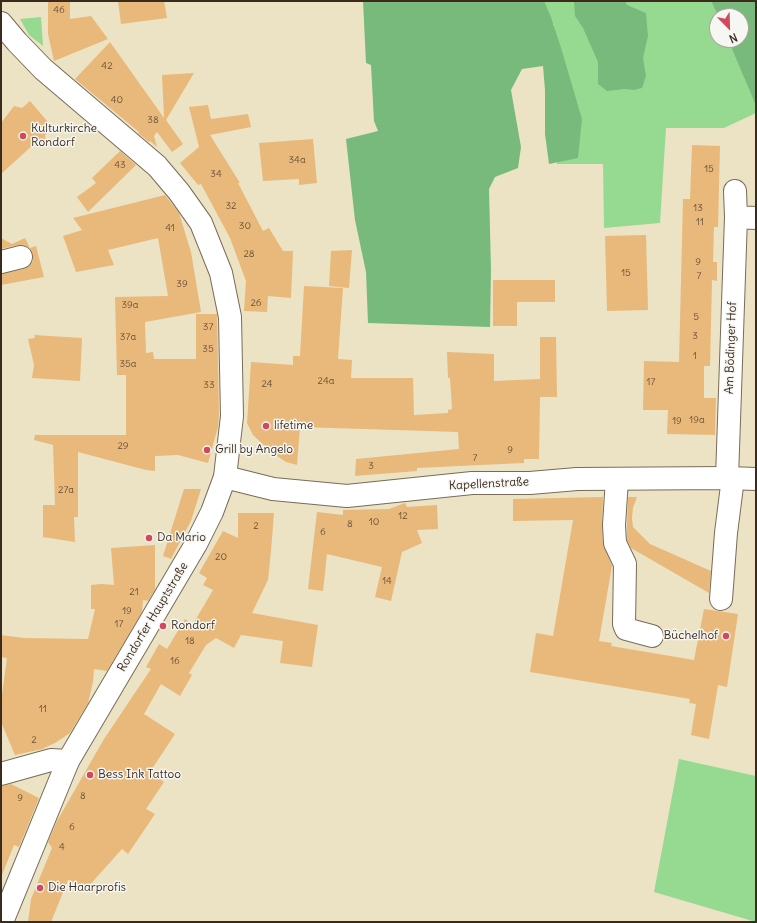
<!DOCTYPE html>
<html>
<head>
<meta charset="utf-8">
<style>
	body { margin:0 }
	#map { position:relative; width:757px; height:923px; overflow:hidden; background:#ebe3c4; font-family:Delius,sans-serif }
	canvas { display:block }
	.frame { position:absolute; inset:0; border:2px solid #3b2a1e; pointer-events:none }
	.north { position:absolute; left:709px; top:8px; width:40px; height:40px; box-sizing:border-box; background:#f6f6f2; border:1px solid #aba49d; border-radius:50%; rotate:157deg; font-size:11px; font-weight:700; line-height:16px; text-align:center; color:#3b2a1e }
	.north::after { content:''; display:block; margin:auto; width:14px; height:18px; background:#d1495b; clip-path:polygon(50% 0,100% 100%,50% 72%,0 100%) }
</style>
</head>
<body>
<div id="map">
<canvas width="757" height="923"></canvas>
<div class="frame"></div>
<div class="north">N</div>
</div>
<script>
const ctx = document.querySelector('canvas').getContext('2d');
ctx.lineJoin = 'round';
function fill(path, color) { ctx.fillStyle = color; ctx.fill(path, 'evenodd'); }
const toPath = rows => new Path2D(rows.map(r => 'M' + r).join(''));
function stroke(path, color, width, dash) { ctx.strokeStyle = color; ctx.lineWidth = width; ctx.lineCap = dash ? 'butt' : 'round'; ctx.setLineDash(dash || []); ctx.stroke(path); }
function write(font, color, halo, rows, align = 'center') {
  ctx.font = font + ' Delius,sans-serif'; ctx.lineWidth = 3; ctx.setLineDash([]); ctx.textBaseline = 'middle'; ctx.strokeStyle = halo; ctx.fillStyle = color; for (const [text, x, y, turn = 0] of rows) {
    ctx.save(); ctx.translate(x, y); ctx.rotate((+turn || 0) * Math.PI / 180); ctx.textAlign = isNaN(turn) ? turn : align; if (halo) ctx.strokeText(text, 0, 0); ctx.fillText(text, 0, 0); ctx.restore();
  }
}
fill(toPath([
	[447,1,711,1,718,16,717,40,728,40,756,106,756,113,724,128,666,128,660,223,604,228,603,164,557,164,554,24,453,29],
	[41,17,43,46,29,35,20,19],
	[679,759,756,776,756,922,654,892]
]), '#96da92');
fill(toPath([
	[363,1,544,1,551,17,562,51,582,119,578,158,549,164,545,134,545,90,543,66,522,69,511,90,521,147,518,168,495,177,489,189,491,270,490,327,368,323,366,272,355,220,346,139,378,131,374,121,371,65,366,63],
	[574,1,625,1,627,5,646,13,648,36,643,58,646,76,642,88,634,90,625,89,607,91,598,84,598,62,583,28,575,16],
	[711,1,756,1,756,106,728,40,741,40,741,16,718,16]
]), '#78ba7c');
fill(toPath([
	[70,1,70,19,91,16,108,39,54,61,48,34,48,2],
	[118,1,164,1,167,18,121,24],
	[110,42,164,118,162,75,194,73,166,120,183,144,172,152,157,132,154,136,157,147,150,141,149,142,138,133,139,132,75,79],
	[30,101,53,128,45,135,47,147,34,144,1,174,1,123,14,106,22,108],
	[208,105,211,119,248,114,251,127,210,135,240,183,238,183,263,231,269,228,283,251,293,251,291,298,268,296,267,312,244,311,246,281,230,238,201,184,198,185,180,163,199,147,189,107],
	[313,139,317,183,299,185,299,179,263,181,259,143],
	[692,145,720,146,718,227,714,227,713,262,717,262,717,281,712,280,710,366,704,366,704,398,716,398,715,435,667,434,668,410,643,410,644,361,679,362,683,199,690,199],
	[120,151,136,165,88,212,77,197,96,183,92,178],
	[165,195,179,213,191,252,201,312,145,322,146,353,153,352,154,359,196,359,196,314,217,314,219,415,218,427,208,463,178,455,155,456,155,471,146,470,78,452,78,517,74,517,75,542,43,537,43,505,55,505,53,445,34,440,35,435,126,435,126,375,117,375,115,297,168,296,158,238,108,250,114,265,76,272,63,236,82,230,73,218],
	[646,235,648,310,607,311,605,236],
	[1,238,12,244,25,238,30,248,36,246,44,277,1,285,1,274,24,269,29,266,33,261,33,254,30,248,24,245,18,245,1,249],
	[352,250,349,288,329,286,331,251],
	[493,280,555,280,555,302,517,302,517,326,493,326],
	[304,286,343,288,338,359,352,360,351,378,413,378,414,415,448,413,448,410,452,409,450,378,448,378,447,352,494,354,494,381,540,379,540,337,556,337,557,397,540,397,539,459,524,459,524,463,417,468,417,471,355,476,356,459,459,449,458,432,300,427,297,465,286,462,271,452,253,435,247,423,251,362,293,365,293,356,300,356],
	[34,335,82,338,80,381,32,378,34,365,28,339,35,338],
	[184,489,201,489,191,521,171,559,163,556],
	[603,497,602,524,603,544,612,566,599,641,612,643,611,646,694,660,704,609,738,614,727,687,718,685,709,739,691,735,696,704,689,703,690,699,530,672,536,633,553,636,573,520,513,521,513,499],
	[628,497,637,497,633,508,632,518,633,527,650,544,711,571,709,593,631,548,627,540,627,525],
	[405,503,407,507,437,505,438,529,417,530,422,543,402,552,391,601,375,597,382,567,327,554,323,591,308,589,317,512,343,515,343,510,389,509],
	[238,513,274,513,271,551,268,580,252,613,318,625,312,667,280,663,283,641,241,635,234,648,216,638,206,645,189,673,192,675,180,696,161,684,144,714,175,734,150,772,164,782,146,809,155,814,128,854,122,849,87,888,68,880,51,922,28,922,31,899,52,848,48,842,57,821,104,739,151,669,146,667,159,644,167,649,185,619,193,624,213,590,203,585,207,578,199,573,223,531,238,538],
	[155,545,155,590,148,601,143,600,142,612,107,671,94,669,93,682,88,703,70,733,55,743,42,749,15,755,1,722,1,702,7,658,1,657,1,635,24,638,88,639,95,609,91,609,91,585,101,584,114,585,111,548],
	[11,784,39,798,19,847,14,845,2,875,1,786]
]), '#e8b97b');
const minor = toPath([
	[1,23,17,42,43,69,157,166,179,192,201,223,221,273,230,317,232,416,225,477],
	[736,217,756,218],
	[1,262,21,257],
	[727,478,736,217,735,191],
	[617,479,614,525,615,543,625,564,624,624,626,629,652,636],
	[721,599,726,533,733,478],
	[1,774,51,760,68,761]
]);
const major = toPath([
	[2,922,68,761,196,544,212,512,225,477,273,489,347,496,472,483,530,483,577,479,727,478,756,479]
]);
stroke(minor, '#796b58', 24);
stroke(major, '#796b58', 24);
stroke(minor, '#fff', 22);
stroke(major, '#fff', 22);
for (const [x, y, r, color] of [
	[23,136,4,"#d1495b"],
	[266,426,4,"#d1495b"],
	[207,450,4,"#d1495b"],
	[149,538,4,"#d1495b"],
	[163,626,4,"#d1495b"],
	[726,636,4,"#d1495b"],
	[90,775,4,"#d1495b"],
	[40,888,4,"#d1495b"]
]) { const dot = new Path2D(); dot.arc(x, y, r, 0, 2 * Math.PI); ctx.fillStyle = color; ctx.fill(dot); stroke(dot, '#f6f6f2', 1.5); }
write('10px', '#664e35', null, [
	["46",59,10],
	["42",107,66],
	["40",117,100],
	["38",153,120],
	["34a",297,160],
	["43",120,165],
	["15",709,169],
	["34",216,174],
	["32",231,206],
	["13",698,208],
	["11",700,222],
	["30",245,226],
	["41",170,228],
	["28",249,254],
	["9",698,262],
	["15",626,273],
	["7",699,276],
	["39",182,284],
	["26",256,303],
	["39a",130,305],
	["5",696,317],
	["37",208,327],
	["3",695,336],
	["37a",128,337],
	["35",208,349],
	["1",695,356],
	["35a",128,364],
	["24a",326,381],
	["17",651,382],
	["24",267,384],
	["33",209,385],
	["19a",697,420],
	["19",677,421],
	["29",123,446],
	["9",510,450],
	["7",475,458],
	["3",371,466],
	["27a",66,490],
	["12",403,516],
	["10",374,522],
	["8",350,524],
	["2",256,526],
	["6",323,532],
	["20",221,557],
	["14",387,581],
	["21",134,592],
	["19",127,611],
	["17",119,624],
	["18",190,641],
	["16",175,661],
	["11",43,709],
	["2",34,740],
	["8",83,796],
	["9",20,798],
	["6",72,827],
	["4",62,847]
]);
write('12px', '#3b2a1e', '#f6f6f2', [
	["Kulturkirche",31,129],
	["Rondorf",31,143],
	["lifetime",274,426],
	["Grill by Angelo",215,450],
	["Da Mario",157,538],
	["Rondorf",171,626],
	["Büchelhof",718,636,"right"],
	["Bess Ink Tattoo",98,775],
	["Die Haarprofis",48,888]
], 'left');
write('12px', '#3b2a1e', '#f6f6f2', [
	["Am Bödinger Hof",731,348,-88],
	["Kapellenstraße",489,484,-3],
	["Rondorfer Hauptstraße",153,617,-59]
]);
</script>
</body>
</html>
